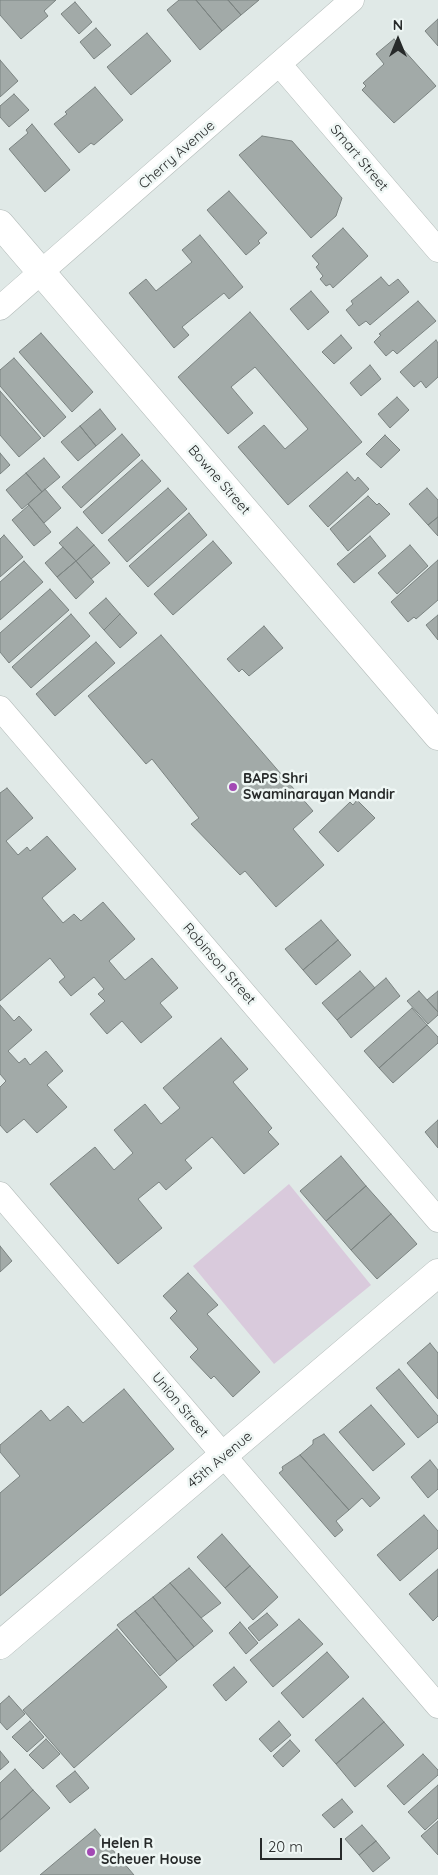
<!DOCTYPE html>
<html>
<head>
<meta charset="utf-8">
<style>
	body { margin:0 }
	#map { position:relative; width:438px; height:1875px; overflow:hidden; background:#e0e9e7; font-family:Quicksand,sans-serif }
	canvas { display:block }
	.north { position:absolute; left:373px; top:15px; width:50px; height:50px; -webkit-text-stroke:4px #eef6f4; paint-order:stroke; rotate:0deg; font-size:14px; font-weight:700; line-height:20px; text-align:center; color:#272a2a }
	.north::after { content:''; display:block; margin:auto; width:18px; height:22px; background:#272a2a; clip-path:polygon(50% 0,100% 100%,50% 72%,0 100%) }
	.scale { position:absolute; left:260px; top:1838px; width:82px; height:22px; box-sizing:border-box; border:2px solid #272a2a; border-top:0; padding-left:6px; font-size:15px; line-height:18px; white-space:nowrap; color:#272a2a; -webkit-text-stroke:4px #eef6f4; paint-order:stroke }
</style>
</head>
<body>
<div id="map">
<canvas width="438" height="1875"></canvas>
<div class="north">N</div>
<div class="scale">20 m</div>
</div>
<script>
const ctx = document.querySelector('canvas').getContext('2d');
ctx.lineJoin = 'round';
function fill(path, color) { ctx.fillStyle = color; ctx.fill(path, 'evenodd'); }
const toPath = rows => new Path2D(rows.map(r => 'M' + r).join(''));
function stroke(path, color, width, dash) { ctx.strokeStyle = color; ctx.lineWidth = width; ctx.lineCap = dash ? 'butt' : 'round'; ctx.setLineDash(dash || []); ctx.stroke(path); }
function write(font, color, halo, rows, align = 'center') {
  ctx.font = font + ' Quicksand,sans-serif'; ctx.lineWidth = 5; ctx.setLineDash([]); ctx.textBaseline = 'middle'; ctx.strokeStyle = halo; ctx.fillStyle = color; for (const [text, x, y, turn = 0] of rows) {
    ctx.save(); ctx.translate(x, y); ctx.rotate((+turn || 0) * Math.PI / 180); ctx.textAlign = isNaN(turn) ? turn : align; if (halo) ctx.strokeText(text, 0, 0); ctx.fillText(text, 0, 0); ctx.restore();
  }
}
fill(toPath([
	[289,1184,371,1285,274,1364,193,1266]
]), '#d9cadc');
const building = toPath([
	[0,0,56,0,44,11,48,16,21,39,0,15,0,0],
	[179,0,196,0,222,31,200,50,167,10,179,0],
	[196,0,228,0,241,15,222,31,196,0],
	[228,0,259,0,241,15,228,0],
	[75,2,92,22,79,34,61,14,75,2],
	[438,19,438,46,425,31,438,19],
	[96,28,111,45,94,59,80,42,96,28],
	[147,33,171,61,131,95,107,67,147,33],
	[394,39,436,86,394,123,362,90,366,86,363,83,384,64,376,54,394,39],
	[0,60,18,81,0,97,0,60],
	[95,87,123,120,94,145,91,143,79,153,54,124,67,114,65,112,95,87],
	[14,94,29,110,9,127,0,117,0,106,14,94],
	[32,124,70,170,45,192,9,149,28,133,26,130,32,124],
	[262,136,292,141,342,198,336,216,311,238,239,155,262,136],
	[229,191,267,233,258,241,260,243,246,255,207,210,229,191],
	[343,228,368,256,333,288,330,284,326,286,320,279,323,276,316,267,319,264,312,256,343,228],
	[200,235,243,287,229,299,224,293,182,327,189,335,174,348,129,293,146,279,156,291,192,262,182,250,200,235],
	[381,277,389,286,398,279,409,292,370,325,366,321,359,326,346,310,353,304,351,301,381,277],
	[311,291,329,312,308,330,290,309,311,291],
	[418,301,436,321,397,354,393,350,386,356,374,342,381,335,379,334,418,301],
	[250,312,362,442,288,505,238,447,264,425,285,449,308,429,255,367,231,387,253,413,228,434,178,377,250,312],
	[41,333,93,392,72,412,19,352,41,333],
	[341,335,352,348,334,364,322,352,341,335],
	[436,340,438,343,438,377,426,388,421,381,414,387,400,372,436,340],
	[14,358,66,417,44,437,0,386,0,370,14,358],
	[370,365,381,379,361,396,350,383,370,365],
	[0,391,41,438,19,457,0,435,0,391],
	[397,397,409,410,390,428,378,414,397,397],
	[100,409,116,429,96,446,80,426,100,409],
	[80,426,96,446,78,461,61,442,80,426],
	[122,434,140,455,81,508,62,487,122,434],
	[385,435,400,450,381,468,366,454,385,435],
	[0,453,10,465,0,474,0,453],
	[44,458,60,477,42,492,26,473,44,458],
	[142,460,161,481,102,534,83,512,142,460],
	[347,472,355,481,358,477,369,489,328,527,309,506,347,472],
	[26,473,42,492,22,509,6,490,26,473],
	[168,488,187,509,127,562,108,540,168,488],
	[427,488,438,500,438,517,428,525,409,504,427,488],
	[45,489,61,508,44,523,28,504,45,489],
	[368,496,377,505,379,503,390,514,348,551,330,529,368,496],
	[29,505,51,532,34,546,12,520,29,505],
	[189,513,207,535,148,587,129,566,189,513],
	[438,517,438,536,428,525,438,517],
	[77,527,94,545,76,561,59,543,77,527],
	[4,535,23,557,0,577,0,539,4,535],
	[370,536,386,556,354,583,337,564,370,536],
	[213,541,232,563,173,615,154,594,213,541],
	[94,545,110,563,91,579,76,561,94,545],
	[410,545,428,566,397,594,378,573,410,545],
	[63,547,76,561,57,577,45,563,63,547],
	[438,560,438,600,416,619,414,617,408,622,391,602,438,560],
	[24,561,43,582,0,620,0,582,24,561],
	[76,561,94,582,76,599,57,577,76,561],
	[50,589,69,610,9,663,0,652,0,633,50,589],
	[106,598,120,614,104,630,89,613,106,598],
	[71,614,90,636,31,688,12,667,71,614],
	[120,614,137,633,120,648,104,630,120,614],
	[438,615,438,640,426,625,438,615],
	[264,626,283,648,249,676,242,669,239,672,227,659,264,626],
	[161,635,313,811,293,829,324,865,276,907,245,871,240,875,191,824,199,818,152,759,146,764,88,696,161,635],
	[96,642,115,663,55,716,36,694,96,642],
	[7,788,33,818,6,841,18,855,27,847,30,851,47,836,76,869,42,898,63,923,74,914,81,921,103,902,135,939,109,961,125,980,152,958,178,988,160,1003,172,1017,141,1043,122,1021,107,1034,90,1014,105,1001,98,994,104,989,94,977,71,996,59,982,65,977,50,958,0,1001,0,793,7,788],
	[357,800,375,818,338,852,319,832,350,802,353,805,357,800],
	[321,920,338,940,303,970,285,949,321,920],
	[338,940,351,955,316,985,303,970,338,940],
	[360,971,375,988,337,1020,322,1003,360,971],
	[386,978,400,996,351,1038,337,1020,386,978],
	[419,991,438,1012,438,1015,428,1024,407,1001,419,991],
	[438,991,438,1012,427,1000,438,991],
	[0,1005,14,1021,19,1016,32,1030,8,1051,19,1063,25,1058,30,1065,46,1051,63,1071,47,1085,67,1107,37,1133,24,1119,7,1133,0,1125,0,1087,6,1081,0,1074,0,1005],
	[412,1008,427,1025,379,1068,364,1051,412,1008],
	[427,1025,438,1037,438,1043,393,1083,379,1068,427,1025],
	[221,1038,248,1069,233,1082,272,1128,268,1132,279,1144,244,1174,212,1137,185,1160,192,1168,166,1190,159,1182,138,1199,162,1228,118,1264,50,1184,95,1147,114,1170,133,1153,114,1130,145,1104,161,1124,180,1108,163,1088,221,1038],
	[438,1120,438,1148,425,1132,438,1120],
	[341,1156,366,1186,326,1221,300,1191,341,1156],
	[366,1186,391,1214,351,1250,326,1221,366,1186],
	[391,1214,417,1244,377,1279,351,1250,391,1214],
	[0,1246,12,1261,0,1272,0,1246],
	[188,1273,218,1305,207,1314,260,1372,233,1397,214,1376,211,1379,190,1357,198,1349,170,1318,177,1311,163,1296,188,1273],
	[430,1343,438,1353,438,1399,407,1363,430,1343],
	[399,1369,438,1416,438,1422,418,1438,376,1388,399,1369],
	[124,1389,174,1449,0,1596,0,1493,20,1476,0,1452,0,1445,41,1410,50,1421,68,1406,83,1423,124,1389],
	[371,1405,405,1444,373,1471,339,1432,371,1405],
	[324,1434,380,1498,370,1507,362,1498,349,1510,300,1455,313,1444,313,1440,324,1434],
	[300,1455,349,1510,336,1521,343,1530,335,1537,279,1473,283,1470,282,1467,300,1455],
	[430,1460,438,1470,438,1489,428,1498,411,1477,430,1460],
	[424,1515,438,1531,438,1548,400,1581,377,1555,424,1515],
	[222,1534,250,1566,225,1588,197,1557,222,1534],
	[250,1566,278,1597,253,1620,225,1588,250,1566],
	[189,1568,221,1603,201,1618,170,1583,189,1568],
	[438,1569,438,1616,433,1621,409,1594,438,1569],
	[170,1583,213,1631,194,1647,153,1597,170,1583],
	[153,1597,194,1647,177,1661,135,1611,153,1597],
	[135,1611,177,1661,160,1676,117,1625,135,1611],
	[267,1613,278,1625,259,1641,248,1628,267,1613],
	[299,1619,323,1644,273,1687,250,1660,299,1619],
	[240,1622,258,1643,246,1654,229,1633,240,1622],
	[117,1629,167,1687,74,1768,23,1710,117,1629],
	[327,1652,349,1677,303,1718,281,1693,327,1652],
	[234,1667,247,1682,226,1701,213,1685,234,1667],
	[9,1696,25,1714,7,1730,0,1722,0,1704,9,1696],
	[363,1698,384,1722,336,1764,315,1740,363,1698],
	[30,1721,44,1737,27,1752,12,1737,30,1721],
	[279,1721,291,1735,271,1752,259,1739,279,1721],
	[384,1722,404,1745,355,1787,336,1764,384,1722],
	[46,1739,60,1754,43,1769,29,1755,46,1739],
	[290,1740,300,1751,283,1767,273,1756,290,1740],
	[0,1751,9,1762,0,1770,0,1751],
	[423,1754,438,1770,438,1775,404,1805,387,1786,423,1754],
	[15,1769,33,1790,0,1820,0,1783,15,1769],
	[75,1771,89,1788,70,1803,56,1786,75,1771],
	[438,1785,438,1818,425,1830,408,1812,438,1785],
	[33,1790,50,1808,0,1852,0,1820,33,1790],
	[342,1799,353,1812,334,1828,322,1815,342,1799],
	[438,1821,438,1855,421,1836,438,1821],
	[362,1825,376,1841,359,1855,345,1839,362,1825],
	[95,1829,134,1875,40,1875,95,1829],
	[376,1841,390,1858,373,1872,359,1855,376,1841]
]);
fill(building, '#a2aaa8');
stroke(building, '#7b8381', 1);
const minor = toPath([
	[280,65,438,250],
	[0,308,352,0],
	[0,708,438,1220],
	[0,1194,438,1706]
]);
const tertiary = toPath([
	[0,224,438,736],
	[0,1645,438,1273]
]);
stroke(minor, '#b3bbb9', 25);
stroke(tertiary, '#b3bbb9', 29);
stroke(minor, '#fff', 24);
stroke(tertiary, '#fff', 28);
for (const [x, y, r, color] of [
	[233,787,5,"#a349b4"],
	[91,1852,5,"#a349b4"]
]) { const dot = new Path2D(); dot.arc(x, y, r, 0, 2 * Math.PI); ctx.fillStyle = color; ctx.fill(dot); stroke(dot, '#eef6f4', 2); }
write('14px', '#272a2a', '#eef6f4', [
	["Cherry Avenue",177,155,-41],
	["Smart Street",359,158,50],
	["Bowne Street",219,480,49],
	["Robinson Street",219,964,49],
	["Union Street",180,1405,50],
	["45th Avenue",220,1460,-40]
]);
write('bold 14px', '#272a2a', '#eef6f4', [
	["BAPS Shri",243,779],
	["Swaminarayan Mandir",243,795],
	["Helen R",101,1844],
	["Scheuer House",101,1860]
], 'left');
</script>
</body>
</html>
